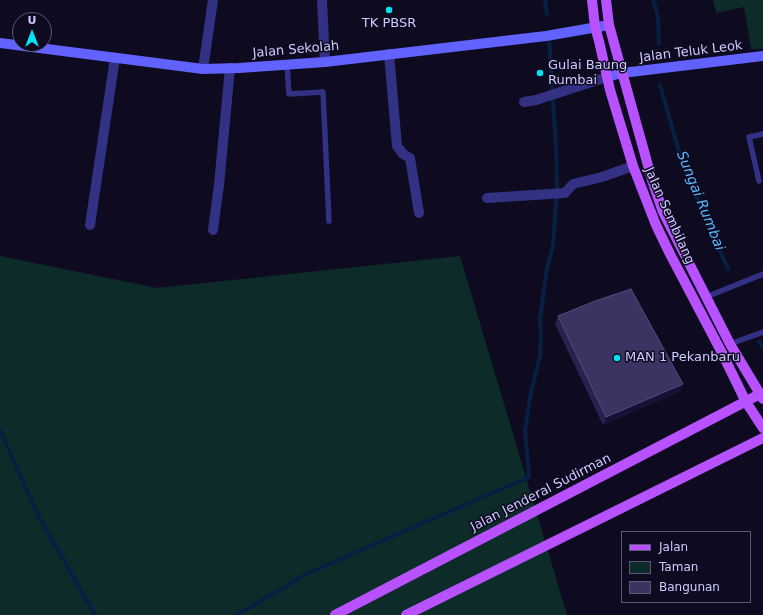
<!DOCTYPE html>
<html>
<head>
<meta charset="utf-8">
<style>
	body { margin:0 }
	#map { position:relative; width:763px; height:615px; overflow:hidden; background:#0e0b20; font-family:"DejaVu Sans",sans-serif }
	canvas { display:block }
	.legend { position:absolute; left:621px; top:531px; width:130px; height:72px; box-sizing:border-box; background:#0e0b20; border:1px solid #5b5779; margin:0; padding:5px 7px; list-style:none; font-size:12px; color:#cecaff }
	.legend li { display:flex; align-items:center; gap:8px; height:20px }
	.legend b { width:20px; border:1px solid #5b5779 }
	.north { position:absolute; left:12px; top:12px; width:40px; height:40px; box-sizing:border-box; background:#0e0b20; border:1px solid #5b5779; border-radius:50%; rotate:0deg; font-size:11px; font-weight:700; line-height:16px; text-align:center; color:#cecaff }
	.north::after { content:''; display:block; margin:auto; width:14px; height:18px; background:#00e4f5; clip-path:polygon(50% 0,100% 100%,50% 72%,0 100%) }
</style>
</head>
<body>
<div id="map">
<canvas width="763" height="615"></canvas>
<ul class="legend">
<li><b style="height:5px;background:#b851ff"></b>Jalan</li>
<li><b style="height:11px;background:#0d2b29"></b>Taman</li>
<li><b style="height:11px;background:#3b3463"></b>Bangunan</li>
</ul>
<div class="north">U</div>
</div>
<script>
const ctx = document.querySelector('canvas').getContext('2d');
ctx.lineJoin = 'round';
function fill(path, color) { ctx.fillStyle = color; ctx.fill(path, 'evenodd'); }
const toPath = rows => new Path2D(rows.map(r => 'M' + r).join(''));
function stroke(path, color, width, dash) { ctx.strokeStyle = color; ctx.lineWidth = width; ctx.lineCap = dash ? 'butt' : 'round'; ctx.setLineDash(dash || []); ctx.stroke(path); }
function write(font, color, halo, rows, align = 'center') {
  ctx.font = font + ' "DejaVu Sans",sans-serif'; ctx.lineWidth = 3; ctx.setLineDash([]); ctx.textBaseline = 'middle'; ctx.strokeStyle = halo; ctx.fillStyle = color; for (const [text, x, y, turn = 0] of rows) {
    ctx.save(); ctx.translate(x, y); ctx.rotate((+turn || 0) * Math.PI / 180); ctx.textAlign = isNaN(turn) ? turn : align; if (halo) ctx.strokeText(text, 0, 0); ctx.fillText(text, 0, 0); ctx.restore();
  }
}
fill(toPath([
	[713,0,763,0,763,49,751,49,744,7,716,13],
	[0,256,157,288,460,256,567,615,0,615]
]), '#0d2b29');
stroke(toPath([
	[545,0,547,14],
	[653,0,658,16,659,44],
	[660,85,683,166,728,269],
	[759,342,763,347],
	[0,430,38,515,95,615],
	[237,615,308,573,529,477,525,430,531,393,540,356,541,333,540,319,547,268,553,246,557,186,556,147,549,38]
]), '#071f43', 4);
stroke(toPath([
	[287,65,289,94,323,92,329,221],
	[759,181,749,137,763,134],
	[706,297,763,274],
	[730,344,763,332]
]), '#323184', 5.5);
stroke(toPath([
	[322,0,325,62],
	[389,54,397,146,403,154,410,158,419,213],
	[203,69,213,0],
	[524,102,536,100,607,77],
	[487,198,565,193,573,184,602,177,633,166],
	[90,225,115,58],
	[213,230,219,185,230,68]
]), '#323184', 10);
stroke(toPath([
	[0,43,203,69,239,68,325,62,546,36,609,25],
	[607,77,622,73,763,56]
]), '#6162ff', 10);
stroke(toPath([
	[592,0,595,27,599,41,610,90,633,166,656,225,670,254,721,351,746,402,763,428],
	[606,0,609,25,652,180,663,212,730,344,763,399],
	[335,615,760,394],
	[406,615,763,438]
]), '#b851ff', 10);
fill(toPath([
	[558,316,681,391,603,425,555,324]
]), '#292250');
fill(toPath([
	[683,384,681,391,603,425,606,417]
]), '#171135');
const building = toPath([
	[631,289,683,384,606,417,558,316,595,301,631,289]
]);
fill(building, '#3b3463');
stroke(building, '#524b7b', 1);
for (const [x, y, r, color] of [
	[389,10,4,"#00e4f5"],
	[540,73,4,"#00e4f5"],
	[617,358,4,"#00e4f5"]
]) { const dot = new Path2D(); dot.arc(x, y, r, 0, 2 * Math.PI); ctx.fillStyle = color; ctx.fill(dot); stroke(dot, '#0e0b20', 1.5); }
write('13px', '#cecaff', '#0e0b20', [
	["TK PBSR",389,24,"center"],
	["Gulai Baung",548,66],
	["Rumbai",548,81],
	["MAN 1 Pekanbaru",625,358]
], 'left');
write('13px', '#cecaff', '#0e0b20', [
	["Jalan Sekolah",296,50,-5],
	["Jalan Teluk Leok",691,52,-7],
	["Jalan Sembilang",669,216,66],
	["Jalan Jenderal Sudirman",541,493,-27]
]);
write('italic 14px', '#58b7ff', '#0e0b20', [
	["Sungai Rumbai",700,201,68]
]);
</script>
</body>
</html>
